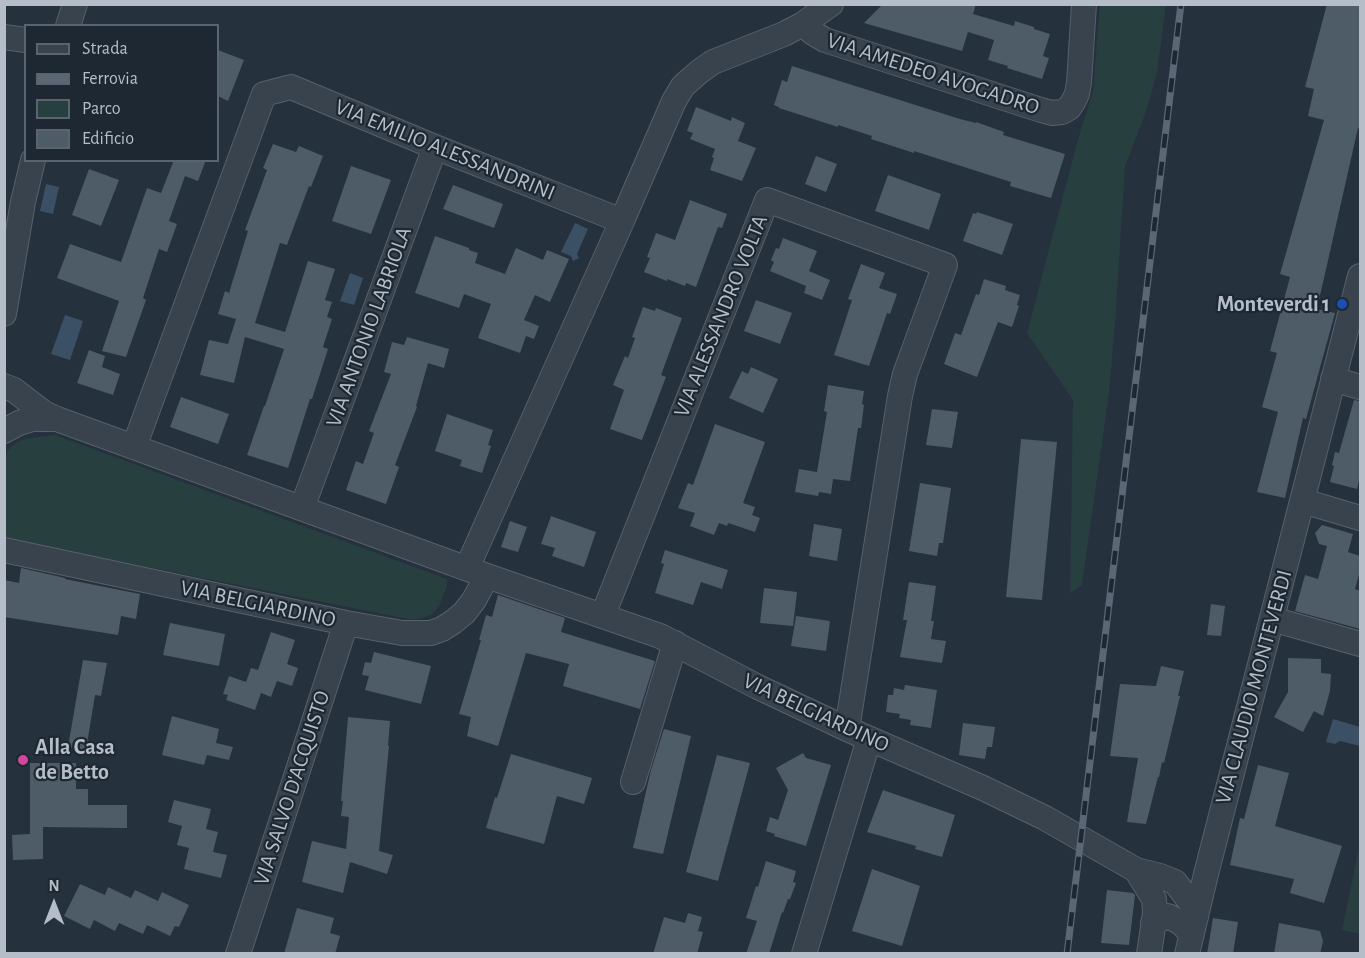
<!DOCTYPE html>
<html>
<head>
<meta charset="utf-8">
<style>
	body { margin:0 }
	#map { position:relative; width:1365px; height:958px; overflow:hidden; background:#25313d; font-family:"Alegreya Sans",sans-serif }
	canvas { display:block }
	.frame { position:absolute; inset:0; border:6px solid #b5bec8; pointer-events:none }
	.legend { position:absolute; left:24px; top:24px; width:195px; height:138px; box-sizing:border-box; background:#1e2832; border:2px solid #5a646e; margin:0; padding:8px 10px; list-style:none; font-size:18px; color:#b5bec8 }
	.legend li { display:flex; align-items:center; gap:12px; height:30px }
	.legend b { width:30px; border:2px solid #5a646e }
	.north { position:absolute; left:24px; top:874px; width:60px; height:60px; -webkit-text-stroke:4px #1e2832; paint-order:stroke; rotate:0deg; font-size:16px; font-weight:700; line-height:24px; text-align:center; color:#b5bec8 }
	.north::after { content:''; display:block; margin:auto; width:21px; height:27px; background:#b5bec8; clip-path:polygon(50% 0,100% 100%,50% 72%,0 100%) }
</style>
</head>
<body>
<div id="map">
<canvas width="1365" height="958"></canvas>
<div class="frame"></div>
<ul class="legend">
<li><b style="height:8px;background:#39434d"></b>Strada</li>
<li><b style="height:8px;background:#5b6774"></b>Ferrovia</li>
<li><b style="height:16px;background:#283f3f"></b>Parco</li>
<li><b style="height:16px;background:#4e5c68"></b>Edificio</li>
</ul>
<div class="north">N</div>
</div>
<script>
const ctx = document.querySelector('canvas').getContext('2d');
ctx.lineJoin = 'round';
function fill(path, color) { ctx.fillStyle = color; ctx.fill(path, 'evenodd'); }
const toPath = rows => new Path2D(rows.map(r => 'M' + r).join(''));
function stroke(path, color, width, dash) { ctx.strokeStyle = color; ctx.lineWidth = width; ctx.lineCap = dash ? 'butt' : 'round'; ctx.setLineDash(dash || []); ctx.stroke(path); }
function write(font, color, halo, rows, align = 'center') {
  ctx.font = font + ' "Alegreya Sans",sans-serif'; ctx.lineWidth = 4.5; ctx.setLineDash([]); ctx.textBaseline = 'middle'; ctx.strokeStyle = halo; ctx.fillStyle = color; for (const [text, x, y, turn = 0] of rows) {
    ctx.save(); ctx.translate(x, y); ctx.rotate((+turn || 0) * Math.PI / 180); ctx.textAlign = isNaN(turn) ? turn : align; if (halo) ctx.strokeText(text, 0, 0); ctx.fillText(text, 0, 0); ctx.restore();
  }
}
fill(toPath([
	[1100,5,1166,5,1157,72,1146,112,1125,166,1115,324,1109,393,1082,585,1070,593,1073,400,1027,333,1077,143,1093,91],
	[55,435,447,579,447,587,439,606,432,614,420,619,408,619,12,540,5,536,4,461,8,450,17,442,28,438],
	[1360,843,1360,934,1342,930]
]), '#283f3f');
fill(toPath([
	[46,184,59,187,53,214,40,211],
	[575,223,588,229,577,254,579,258,573,261,571,256,561,252],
	[350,273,363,278,354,305,340,301],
	[65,315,83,321,70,360,51,354],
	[1333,719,1360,727,1360,746,1340,741,1335,744,1326,742]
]), '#3c5065');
fill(toPath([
	[883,4,976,4,973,14,1014,26,1015,21,1034,27,1034,29,1050,34,1043,56,1049,58,1042,79,1007,68,1008,66,988,60,994,40,968,32,962,51,864,23],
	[1327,4,1360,4,1360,129,1358,128,1317,309,1335,313,1306,419,1303,418,1285,498,1257,492,1278,412,1262,407,1277,353,1270,351,1290,277,1280,274,1324,120,1308,116,1314,89,1305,87],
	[218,50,244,60,228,101,218,96],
	[792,66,960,119,976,123,976,122,1004,132,1003,135,1065,154,1051,198,1010,186,1011,182,914,151,914,153,871,139,872,136,838,125,838,127,779,108,779,107,774,105,782,80,787,82],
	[696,107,731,121,732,117,745,123,738,141,756,148,742,181,710,170,714,158,712,157,715,149,690,139,693,133,687,131],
	[273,144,296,152,299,146,323,156,311,187,309,186,287,245,280,243,255,323,285,332,308,261,335,269,325,300,332,302,327,317,332,319,323,347,328,349,312,399,310,399,288,468,247,455,264,406,265,406,284,349,245,337,234,383,200,375,209,340,228,344,236,319,218,314,225,291,229,293,248,231,245,230,267,170,263,168],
	[816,156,837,164,826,192,805,184],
	[174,160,206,160,198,181,185,176,169,221,177,224,167,252,159,249,143,298,146,300,126,357,102,351,119,301,57,278,70,244,121,262,147,188,161,193],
	[351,166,391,180,371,234,332,221],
	[89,169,119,180,101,226,72,215],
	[888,175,941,194,929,230,875,211],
	[453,185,503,204,494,228,443,209],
	[690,200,727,214,722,228,718,227,696,287,686,283,685,286,667,279,667,281,644,272,650,258,647,257,656,233,675,240],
	[977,212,1013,224,1002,255,963,241,973,213,976,214],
	[435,236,469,248,469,250,478,253,475,263,505,274,516,248,543,260,547,250,569,259,550,302,535,295,524,320,539,326,534,339,526,336,520,353,478,338,491,304,464,294,459,308,415,293],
	[783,238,817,251,809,271,830,280,822,300,804,293,806,286,770,271,774,262,771,260,776,248,779,249],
	[861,264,885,273,879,288,897,294,890,314,887,313,869,366,834,355,852,300,848,299],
	[984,279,1006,286,1005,290,1020,295,1017,305,1019,306,1012,327,998,322,977,377,944,364,955,333,961,335,976,294,979,295],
	[756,300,792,313,780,344,744,331],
	[643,307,655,311,656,308,682,318,661,375,666,377,642,440,610,429,624,390,613,385,625,356,628,358,635,338,632,337],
	[407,337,449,349,444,368,428,363,416,406,417,407,395,465,399,467,386,504,346,490,356,461,363,464,374,433,369,431,391,374,384,372,392,342,404,345],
	[89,350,105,356,102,367,120,374,113,395,77,383],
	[751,367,778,379,763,413,729,398,742,371,748,374],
	[828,385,864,391,862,404,864,405,861,428,858,428,850,481,833,479,831,494,819,492,818,496,795,492,799,469,817,472,827,412,824,411],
	[181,397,229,414,218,444,170,427],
	[1354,400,1360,401,1360,476,1357,489,1330,482,1334,466,1332,465,1335,452,1339,453],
	[932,409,958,412,952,448,926,445],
	[447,414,493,430,488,445,491,446,482,473,460,466,462,460,435,451],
	[715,424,765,442,743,503,755,507,752,515,760,518,755,532,728,523,727,526,719,523,714,535,690,526,695,513,678,508,688,483,693,485],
	[1021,439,1057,442,1042,600,1006,597],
	[920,483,951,488,943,543,939,543,937,556,909,551],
	[551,516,596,532,584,567,552,556,555,548,541,544],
	[510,521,527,527,518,552,501,547],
	[814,524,842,529,837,561,809,556],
	[1322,525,1353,534,1348,552,1360,556,1360,571,1355,589,1360,591,1360,629,1295,611,1305,575,1318,579,1327,546,1319,544,1315,533],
	[665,550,728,570,722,589,701,582,693,605,655,593,664,564,661,563],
	[21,568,65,578,65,579,140,594,136,619,121,616,118,635,4,617,4,580,19,583],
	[909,582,936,586,931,621,934,621,931,639,946,641,942,663,900,657,907,620,903,620],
	[764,588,797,592,793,626,760,623],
	[498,595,565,618,561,632,655,661,640,709,563,686,569,664,526,653,498,746,467,736,471,717,459,714,481,640,479,640,486,615,492,617],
	[1211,604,1225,606,1221,636,1207,635],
	[796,616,830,621,826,651,791,646],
	[170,623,225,634,219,666,163,655],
	[271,632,295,640,287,664,298,668,292,686,277,681,271,697,261,693,255,710,226,700,228,695,223,694,229,676,246,682,251,668,258,670],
	[374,652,431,666,421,704,365,690,369,676,362,675,365,662,371,663],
	[1288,658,1321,659,1321,673,1331,674,1330,691,1323,716,1314,711,1303,732,1274,717,1288,692],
	[83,660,107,663,101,696,95,695,86,750,68,747],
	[1161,666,1184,671,1178,696,1180,696,1164,763,1162,762,1159,777,1158,777,1146,824,1127,822,1138,758,1110,756,1120,684,1156,686],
	[905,685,937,690,931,728,910,725,911,720,899,718,900,714,886,712,888,695,893,695,894,688,904,690],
	[172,716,219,729,216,743,233,747,229,760,207,755,204,765,162,755],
	[348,717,390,721,388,746,389,746,379,851,393,855,387,874,350,862,343,893,302,882,312,841,346,849,349,817,341,816,343,801,341,801],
	[963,723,995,727,992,747,987,747,985,759,959,755],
	[664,729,691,736,663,854,633,848,651,770],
	[803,753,806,758,831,765,806,846,774,836,775,834,766,831,770,817,778,820,788,790,776,768],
	[511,754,592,778,584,804,557,796,544,844,486,828,495,797,497,798],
	[717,755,750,763,718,881,686,872],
	[30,763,76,763,76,789,88,789,88,805,127,805,127,828,43,827,43,859,13,860,12,835,30,834],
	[1258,765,1289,773,1275,826,1342,846,1324,903,1290,893,1294,879,1230,865,1240,818,1244,819],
	[883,790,955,815,942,857,915,849,916,846,867,832],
	[174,800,211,809,206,829,218,832,213,852,227,855,221,878,184,869,189,848,177,845,182,826,168,822],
	[766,861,796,871,793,882,796,883,790,899,788,899,783,913,782,912,769,954,746,954,757,921,746,918,756,886,758,887],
	[872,869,920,886,902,946,852,931],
	[80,884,105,895,108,887,131,898,135,890,158,901,162,892,189,905,179,927,175,926,170,936,147,925,143,934,119,923,115,931,94,920,90,929,64,916],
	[1107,890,1133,893,1135,895,1129,945,1101,943],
	[297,908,334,918,330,933,340,936,335,954,284,954],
	[688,913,702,917,698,931,703,932,697,954,653,954,664,917,685,923],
	[1213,918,1238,922,1233,954,1207,954],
	[1279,923,1320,931,1323,941,1320,954,1274,954]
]), '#4e5c68');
const minor = toPath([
	[803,24,813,33,825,40,1041,110,1052,113,1062,112,1069,108,1073,102,1077,94,1079,83,1084,4],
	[68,26,75,4],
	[4,37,26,40],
	[622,221,674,101,683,86,699,72,713,62,784,34,803,24,831,4],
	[4,314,23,202,33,160],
	[1333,379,1360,387],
	[4,386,14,390,44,413,57,419,487,576,660,636,758,687,847,729,983,788,1045,818,1136,870,1160,876,1175,882,1191,903,1196,917],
	[4,431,19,423,32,419,57,419],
	[134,447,264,94,291,87,435,147,622,221,467,568],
	[1303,501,1360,518],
	[302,508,435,147],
	[4,550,346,623,402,633,431,633,442,629,453,622,464,613,474,600,487,576],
	[603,615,767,200,945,265,905,374,900,396,847,729],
	[1272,619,1360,644],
	[633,782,675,643],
	[1136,870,1154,899,1155,913,1149,954],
	[1153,923,1168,916,1181,923,1192,934],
	[238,954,346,623],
	[804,954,869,739],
	[1187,954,1206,874,1360,276]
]);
stroke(minor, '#57616b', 26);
stroke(minor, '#39434d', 24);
const rail = toPath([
	[1067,954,1181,4]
]);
stroke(rail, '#5b6774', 7);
stroke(rail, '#1e2832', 4.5, [14]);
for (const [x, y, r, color] of [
	[1342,304,6,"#1a4fb4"],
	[23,760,6,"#d1479c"]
]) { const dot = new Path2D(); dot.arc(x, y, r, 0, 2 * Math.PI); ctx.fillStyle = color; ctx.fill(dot); stroke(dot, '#1e2832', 2); }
write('22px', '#b5bec8', '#1e2832', [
	["VIA AMEDEO AVOGADRO",933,74,18],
	["VIA EMILIO ALESSANDRINI",445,150,22],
	["VIA ALESSANDRO VOLTA",721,316,-68],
	["VIA ANTONIO LABRIOLA",369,327,-70],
	["VIA BELGIARDINO",258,604,12],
	["VIA CLAUDIO MONTEVERDI",1254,687,-75],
	["VIA BELGIARDINO",816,713,25],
	["VIA SALVO D'ACQUISTO",292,788,-72]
]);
write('bold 22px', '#b5bec8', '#1e2832', [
	["Monteverdi 1",1330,304],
	["Alla Casa",35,747,"left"],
	["de Betto",35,772,"left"]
], 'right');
</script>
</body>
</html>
